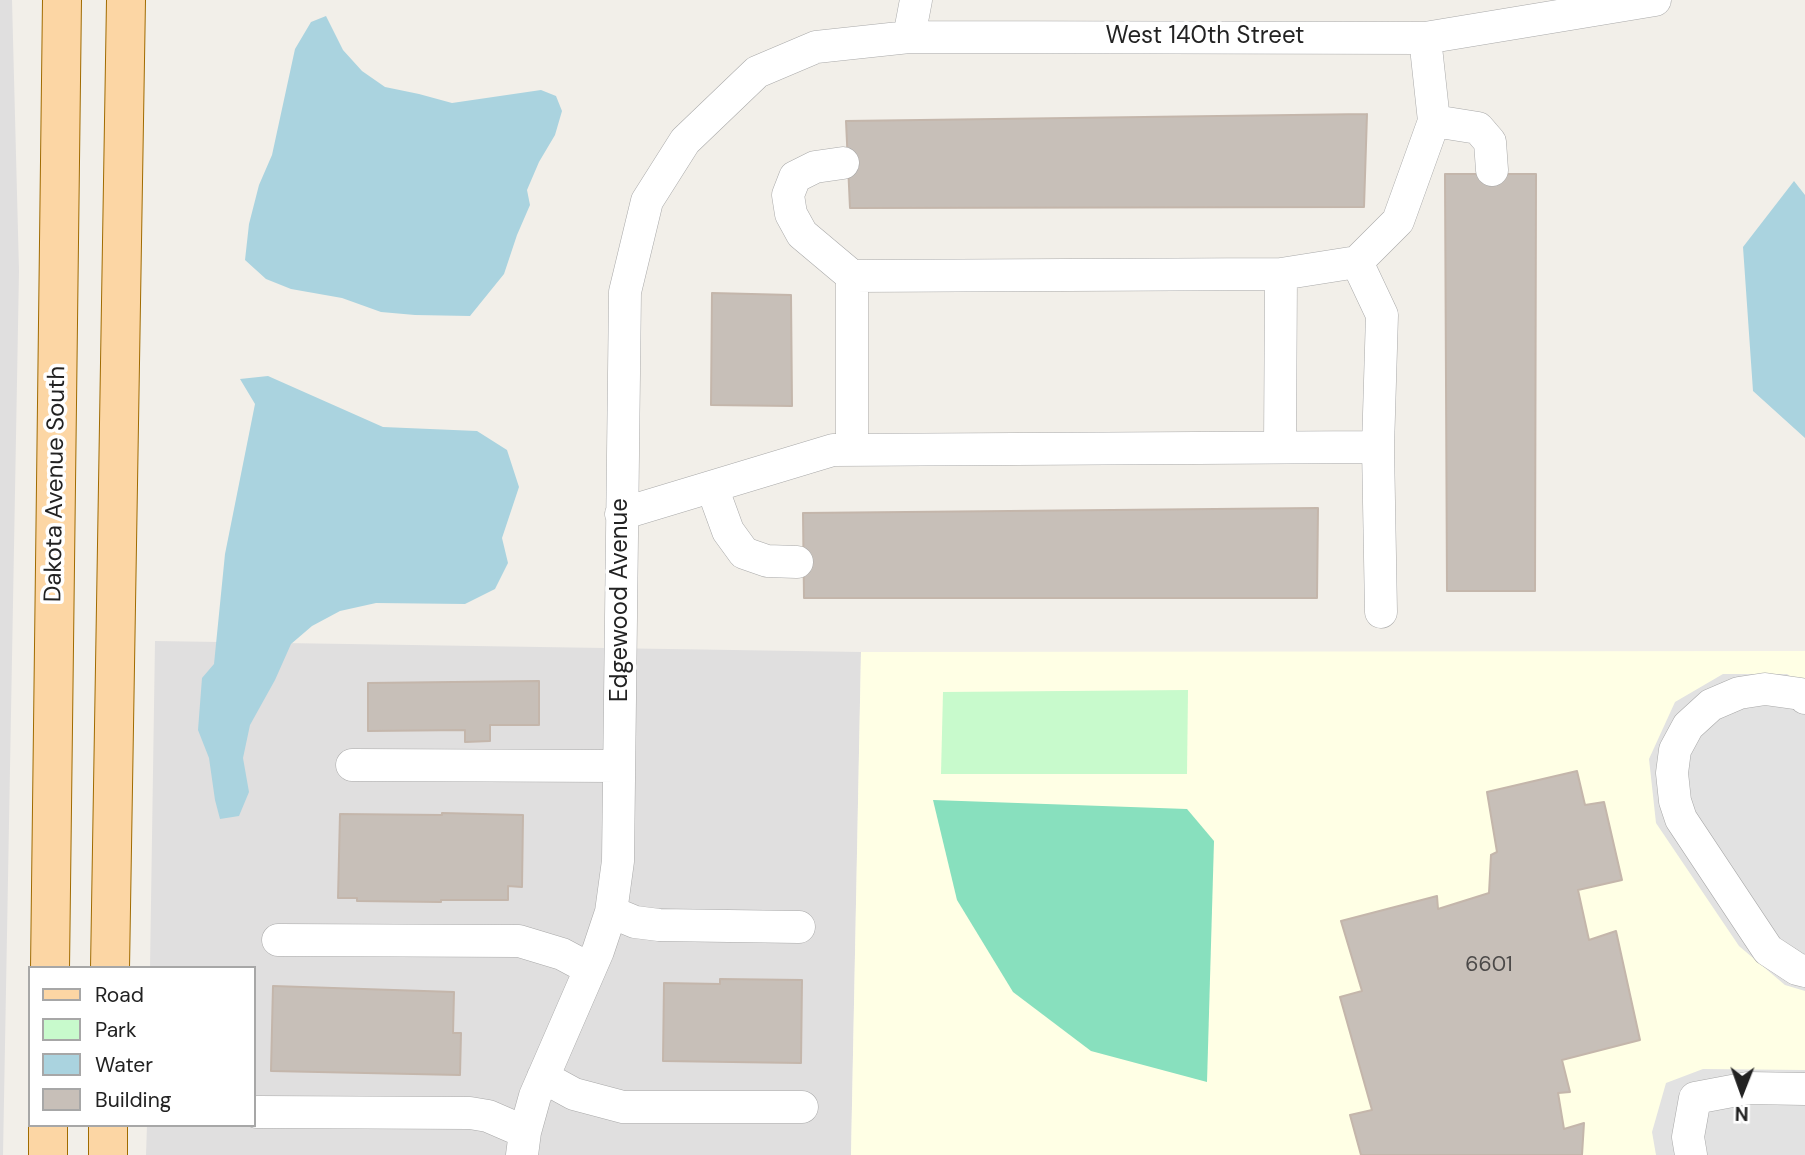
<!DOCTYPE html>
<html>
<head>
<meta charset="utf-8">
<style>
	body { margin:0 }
	#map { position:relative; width:1805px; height:1155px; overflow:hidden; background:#f2efe9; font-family:"DM Sans",sans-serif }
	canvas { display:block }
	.legend { position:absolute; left:28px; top:966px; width:228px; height:161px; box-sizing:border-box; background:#fff; border:2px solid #a7a7a7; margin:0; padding:9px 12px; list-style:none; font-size:21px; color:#222 }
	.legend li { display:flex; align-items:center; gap:14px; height:35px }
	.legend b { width:35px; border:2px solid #a7a7a7 }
	.north { position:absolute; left:1707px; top:1057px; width:70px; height:70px; -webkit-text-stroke:5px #fff; paint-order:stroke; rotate:181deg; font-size:19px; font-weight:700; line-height:28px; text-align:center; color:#222 }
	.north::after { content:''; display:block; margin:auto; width:24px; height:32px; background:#222; clip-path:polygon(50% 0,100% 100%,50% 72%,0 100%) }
</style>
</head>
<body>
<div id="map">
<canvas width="1805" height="1155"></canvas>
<ul class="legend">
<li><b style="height:9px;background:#fcd6a4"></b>Road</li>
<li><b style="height:19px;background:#c8facc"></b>Park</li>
<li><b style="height:19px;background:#aad3df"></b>Water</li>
<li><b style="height:19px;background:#c7bfb8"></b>Building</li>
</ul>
<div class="north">N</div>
</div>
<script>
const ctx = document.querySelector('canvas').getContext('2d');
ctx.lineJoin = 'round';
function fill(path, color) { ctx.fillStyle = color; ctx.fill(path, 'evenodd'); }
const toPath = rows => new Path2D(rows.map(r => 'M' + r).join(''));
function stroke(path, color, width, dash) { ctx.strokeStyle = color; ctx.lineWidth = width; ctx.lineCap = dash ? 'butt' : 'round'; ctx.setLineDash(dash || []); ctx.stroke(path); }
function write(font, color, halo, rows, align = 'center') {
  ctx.font = font + ' "DM Sans",sans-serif'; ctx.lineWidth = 7; ctx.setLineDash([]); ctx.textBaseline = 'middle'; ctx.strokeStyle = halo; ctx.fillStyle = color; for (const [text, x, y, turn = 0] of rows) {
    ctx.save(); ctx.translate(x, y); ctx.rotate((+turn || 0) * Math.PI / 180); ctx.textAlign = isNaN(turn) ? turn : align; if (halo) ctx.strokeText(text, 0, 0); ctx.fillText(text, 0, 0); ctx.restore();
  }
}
fill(toPath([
	[0,0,12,0,19,271,3,1155,0,1155],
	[155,641,861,652,851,1155,146,1155,147,1125,254,1125,254,968,150,968]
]), '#e0dfdf');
fill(toPath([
	[1805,651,1805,1155,851,1155,861,652]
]), '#ffffe5');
fill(toPath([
	[1188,690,1187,774,941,774,943,692]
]), '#c8facc');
fill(toPath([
	[933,800,1187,809,1214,841,1207,1082,1091,1051,1013,992,957,900]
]), '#88e0be');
fill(toPath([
	[1723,674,1787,674,1805,687,1805,991,1785,985,1739,946,1656,823,1649,759,1675,702],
	[1703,1069,1805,1070,1805,1155,1656,1155,1652,1132,1666,1083]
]), '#e2e2e2');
fill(toPath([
	[326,16,343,50,362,71,385,87,419,94,452,103,541,90,556,96,562,111,555,135,539,162,527,190,530,205,517,235,504,274,470,316,415,315,381,312,342,298,291,289,266,279,245,260,249,224,259,185,272,155,295,49,311,22],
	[1794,181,1805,195,1805,438,1753,391,1743,247],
	[268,376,383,427,477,431,507,450,519,487,502,538,508,563,495,589,465,604,376,603,340,611,312,626,291,644,275,680,250,725,243,758,249,792,239,816,220,819,215,800,209,758,198,730,202,678,214,664,225,554,255,404,240,379]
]), '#aad3df');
const building = toPath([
	[1367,114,1364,207,850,208,846,121,1367,114],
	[1445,174,1536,174,1535,591,1447,591,1445,174],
	[712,293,791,295,792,406,711,405,712,293],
	[1318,508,1317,598,804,598,803,513,1318,508],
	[539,681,539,725,490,725,490,741,465,742,465,730,368,731,368,683,539,681],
	[1577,771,1585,805,1604,802,1622,880,1578,890,1589,940,1616,931,1640,1040,1562,1060,1570,1092,1558,1093,1564,1129,1584,1123,1582,1155,1361,1155,1350,1115,1372,1110,1340,997,1362,991,1341,921,1437,896,1438,909,1489,893,1491,855,1497,852,1487,792,1577,771],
	[442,813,523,815,522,887,508,886,508,900,441,900,441,902,357,901,357,898,338,898,340,814,442,815,442,813],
	[720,979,802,980,801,1063,663,1061,664,983,720,984,720,979],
	[273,986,454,992,453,1033,461,1033,460,1075,271,1071,273,986]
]);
fill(building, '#c7bfb8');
stroke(building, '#c4b6ab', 2);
const minor = toPath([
	[909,37,916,0],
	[1434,121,1478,128,1490,142,1492,170],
	[843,163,815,167,795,177,788,195,791,214,802,234,852,276],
	[1357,262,1398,221,1434,121,1425,38],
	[1280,447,1281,274],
	[1378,447,1381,612],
	[712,487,728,531,744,553,767,561,797,562],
	[621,514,833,450,1378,447,1382,315,1357,262,1281,274,852,276,852,450],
	[1805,698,1801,694,1765,689,1739,693,1711,705,1688,726,1675,750,1672,773,1675,801,1681,819,1768,950,1797,969,1805,971],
	[352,765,619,766],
	[611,912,635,922,659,925,799,927],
	[278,940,519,941,562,954,590,969],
	[543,1077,574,1094,623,1107,802,1107],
	[257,1112,470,1113,488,1116,525,1132],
	[522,1155,525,1132,535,1096,598,951,611,912,618,861,625,292,647,201,685,141,757,72,816,47,909,37,1425,38,1655,0],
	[1691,1155,1688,1137,1695,1098,1748,1088,1805,1089]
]);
const major = toPath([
	[50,968,62,0],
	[110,968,126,0],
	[48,1155,48,1125],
	[108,1155,108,1125]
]);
stroke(minor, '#a9a9a9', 33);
stroke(major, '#a06b00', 40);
stroke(minor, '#fff', 32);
stroke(major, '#fcd6a4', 38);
write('21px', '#4b4948', null, [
	["6601",1489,965]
]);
write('24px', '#222', '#fff', [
	["West 140th Street",1205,37],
	["Dakota Avenue South",56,484,-89],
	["Edgewood Avenue",621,600,-90]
]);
</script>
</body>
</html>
